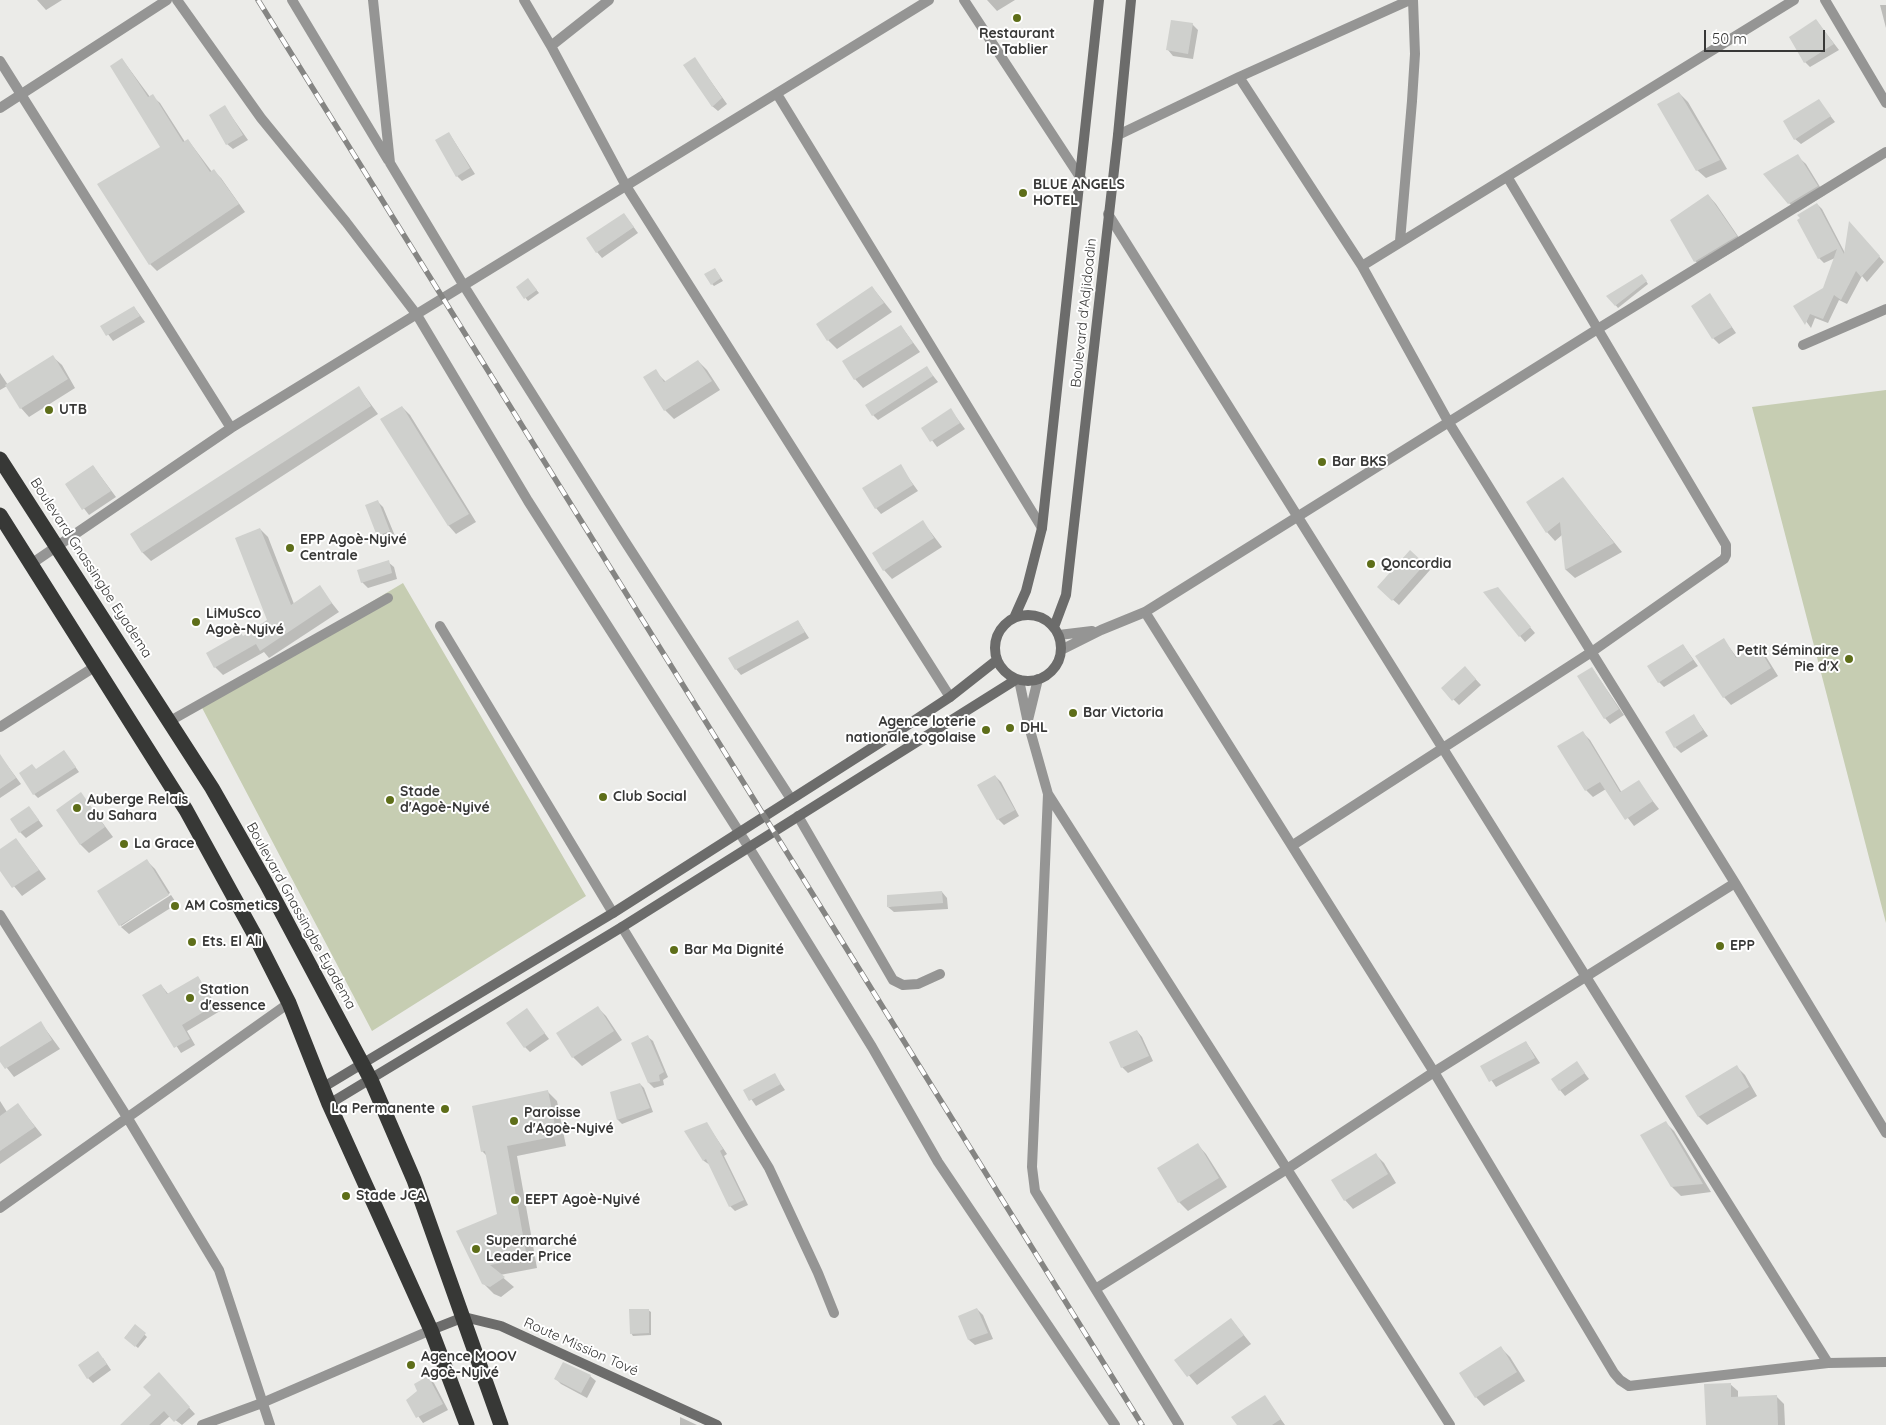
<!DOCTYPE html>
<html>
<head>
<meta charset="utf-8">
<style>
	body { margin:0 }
	#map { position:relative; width:1886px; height:1425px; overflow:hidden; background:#ebebe8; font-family:Quicksand,sans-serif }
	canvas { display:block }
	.scale { position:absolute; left:1704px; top:30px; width:121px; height:22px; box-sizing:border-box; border:2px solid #383837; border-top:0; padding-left:6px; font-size:15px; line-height:18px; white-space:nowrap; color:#383837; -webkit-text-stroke:4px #fff; paint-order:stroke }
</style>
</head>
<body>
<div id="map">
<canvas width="1886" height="1425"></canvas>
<div class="scale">50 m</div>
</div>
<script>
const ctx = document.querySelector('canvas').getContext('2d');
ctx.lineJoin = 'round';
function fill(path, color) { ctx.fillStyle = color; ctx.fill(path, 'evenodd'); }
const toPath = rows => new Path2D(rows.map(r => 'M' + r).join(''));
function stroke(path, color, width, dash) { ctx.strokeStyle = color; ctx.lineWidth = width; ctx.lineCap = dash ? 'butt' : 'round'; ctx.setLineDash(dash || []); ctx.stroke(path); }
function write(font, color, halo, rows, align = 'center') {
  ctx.font = font + ' Quicksand,sans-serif'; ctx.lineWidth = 4; ctx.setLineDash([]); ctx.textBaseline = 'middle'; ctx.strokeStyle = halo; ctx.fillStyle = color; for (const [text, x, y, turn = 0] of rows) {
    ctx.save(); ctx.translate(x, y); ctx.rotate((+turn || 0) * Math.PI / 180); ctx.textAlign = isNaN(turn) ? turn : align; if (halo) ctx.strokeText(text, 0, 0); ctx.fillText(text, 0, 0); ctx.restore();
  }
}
fill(toPath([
	[1886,390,1886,923,1752,407],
	[403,583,586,896,372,1031,200,704]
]), '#c6cdb2');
fill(toPath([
	[37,0,62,0,46,10],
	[987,0,1015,0,997,11],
	[1880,5,1886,5,1886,28],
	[1816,20,1839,50,1810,67,1805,62],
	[1192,24,1198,30,1193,59,1173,56,1168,50],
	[122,59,150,97,152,96,160,103,185,142,188,140,212,172,214,171,221,178,245,212,157,271,150,264,162,147],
	[695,59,727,104,718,111,712,106],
	[1679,93,1688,102,1727,169,1706,178,1697,170],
	[1819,101,1835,122,1801,144,1795,139],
	[225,107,248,140,233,149,227,144],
	[449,133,475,174,462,181,457,176],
	[1797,156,1806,164,1825,195,1798,212,1789,203],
	[1708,195,1716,204,1744,245,1704,269,1695,261],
	[1817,204,1822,209,1845,253,1854,228,1884,262,1867,282,1862,276,1847,304,1839,300,1828,323,1815,318,1811,328,1795,306,1824,289,1835,258,1824,263,1819,258],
	[624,214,638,233,602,258,597,252],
	[717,272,723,281,714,286,712,284],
	[1644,278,1648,284,1618,308,1608,296],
	[530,282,539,293,528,301,517,287],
	[872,287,892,312,837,349,828,340],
	[1710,295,1736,333,1719,344,1713,338],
	[134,307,145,322,113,341,102,326],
	[901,326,920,352,863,388,855,379],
	[53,357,62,365,75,388,29,417,21,408,7,386,0,390,0,373,8,385],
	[698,361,707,370,720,390,674,419,665,410,645,377,655,371,666,382],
	[927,368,938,382,878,420,873,415],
	[359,388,378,414,151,561,143,553,131,534],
	[402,407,410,415,476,522,456,534,449,526,381,419],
	[951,410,965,429,937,447,923,428],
	[93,466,116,497,89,515,66,485],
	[900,466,918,491,881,514,876,508],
	[1563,479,1622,552,1575,578,1566,570,1562,535,1555,541,1547,532],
	[378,502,383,507,395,536,384,541,378,535],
	[923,522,942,547,892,579,884,570],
	[260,529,268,537,294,604,319,587,339,612,269,658,264,652,223,675,215,667,244,637,269,621],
	[1410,552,1430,570,1399,605,1384,592],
	[388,562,394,567,397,579,368,588,362,582],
	[1503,595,1535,633,1525,642,1520,636],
	[798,621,809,638,741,675,736,669],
	[1724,640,1738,659,1757,647,1765,655,1778,676,1731,705,1724,697],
	[1683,645,1698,666,1664,687,1659,682],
	[1592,668,1624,715,1610,724,1605,718],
	[1470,673,1481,685,1459,705,1442,688],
	[1694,716,1708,736,1681,753,1675,747],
	[1582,732,1590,740,1622,793,1638,782,1659,809,1634,826,1606,789,1593,797,1586,790],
	[64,751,79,772,38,798,34,794,37,770],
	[4,761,21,784,0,798,0,763],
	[995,776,1001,782,1019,816,1004,825,998,819],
	[81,794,113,837,89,853,80,844],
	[29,807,43,826,26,838,20,832],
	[16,839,46,879,22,896,0,869,0,851],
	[147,861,155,869,170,893,121,926,99,891],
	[942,892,947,898,948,909,894,912,888,907],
	[171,895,177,904,129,934,121,927],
	[198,977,220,1011,187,1031,195,1045,181,1053,144,995,161,985,169,995],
	[598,1008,606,1016,622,1040,582,1066,573,1057],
	[527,1010,549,1039,530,1052,525,1047],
	[41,1023,60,1049,14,1077,0,1059,0,1048],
	[1137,1031,1142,1037,1153,1061,1128,1073,1122,1067],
	[648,1037,653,1041,668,1077,663,1080,664,1085,654,1088,649,1083],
	[1526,1042,1540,1063,1496,1087,1482,1066],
	[1577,1063,1589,1079,1565,1096,1560,1090],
	[1737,1067,1745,1075,1757,1096,1707,1125,1699,1117,1687,1096],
	[774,1074,785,1090,756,1106,745,1090],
	[640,1084,644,1088,653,1112,622,1124,618,1120,611,1093],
	[547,1091,557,1101,566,1146,517,1156,537,1268,500,1275,514,1287,501,1297,494,1294,483,1283,498,1215,487,1156,482,1151],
	[0,1101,7,1112,18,1105,42,1135,0,1164],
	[1665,1122,1674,1131,1711,1192,1681,1196,1672,1187],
	[707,1124,727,1154,724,1156,748,1205,735,1211,730,1206,710,1165,704,1161,686,1132],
	[1198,1145,1206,1154,1227,1187,1188,1211,1179,1202],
	[1376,1155,1384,1163,1396,1183,1353,1209,1345,1200],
	[977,1309,983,1315,993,1339,975,1345,969,1340],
	[648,1310,651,1312,651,1335,633,1336,631,1333],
	[1231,1319,1251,1344,1197,1385,1176,1360],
	[135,1326,147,1337,138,1348,125,1337],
	[1501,1348,1510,1357,1525,1381,1484,1406,1476,1397],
	[103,1358,111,1370,93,1383,88,1378],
	[590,1376,596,1381,587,1398,561,1384,555,1378],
	[428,1378,434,1383,448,1410,423,1423,407,1400,419,1391],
	[164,1380,195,1414,182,1425,170,1416,160,1425,132,1425],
	[1730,1384,1738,1391,1738,1398,1776,1396,1784,1404,1785,1425,1707,1425],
	[1265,1397,1285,1425,1238,1425],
	[680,1417,697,1425,680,1425]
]), '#0003');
fill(toPath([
	[1816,19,1834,44,1804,63,1789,37],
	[1171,20,1193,23,1188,54,1166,50],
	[695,57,722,98,712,107,683,65],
	[122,58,148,97,153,94,183,142,188,139,210,172,214,169,239,204,149,265,97,184,160,147,110,66],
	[1679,92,1720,160,1696,171,1657,104],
	[1819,99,1831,116,1794,140,1783,121],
	[225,105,243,135,226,145,209,115],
	[449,132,470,168,456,177,435,140],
	[1798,154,1818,186,1788,204,1763,174],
	[1708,194,1737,236,1694,262,1670,220],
	[1817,203,1844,254,1849,221,1880,256,1861,277,1856,271,1841,300,1834,295,1823,319,1810,314,1805,325,1793,306,1823,288,1837,249,1818,259,1797,220,1800,218,1797,215],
	[624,213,634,227,596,253,586,238],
	[715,268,721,278,711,285,704,274],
	[1642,274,1647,281,1615,306,1606,296],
	[528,278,537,290,524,299,516,287],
	[872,286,884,303,827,341,816,324],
	[1710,293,1732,327,1712,339,1691,306],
	[134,306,140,316,106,336,100,326],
	[901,325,913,343,854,380,842,361],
	[53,355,68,379,20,409,5,385],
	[698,360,712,381,664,411,643,377,656,369,664,382],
	[927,366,933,376,872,416,865,405],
	[359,386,371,406,142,553,130,534],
	[402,406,469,514,448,526,380,419],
	[951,408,960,423,930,442,921,428],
	[901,464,913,485,875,509,862,488],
	[93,465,111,491,82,510,65,484],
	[1563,477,1614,543,1565,570,1560,522,1546,533,1526,502],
	[378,500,390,531,377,536,365,505],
	[923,520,934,538,883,571,872,553],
	[260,528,291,605,320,585,332,603,260,651,256,644,214,668,206,653,241,633,243,636,267,620,235,538],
	[1410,550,1425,564,1392,601,1377,587],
	[389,560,392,573,361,583,357,570],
	[1498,587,1531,627,1519,637,1483,592],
	[798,620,805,632,735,670,728,658],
	[1724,638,1736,658,1757,645,1771,668,1723,698,1695,656],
	[1683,644,1693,660,1658,683,1647,666],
	[1465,666,1476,679,1452,701,1441,688],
	[1592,667,1619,709,1604,719,1577,676],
	[1694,714,1703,730,1674,748,1665,732],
	[1583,731,1620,792,1639,780,1653,801,1625,820,1600,782,1585,791,1557,746],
	[64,750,76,767,33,795,19,773,32,764,36,769],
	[0,754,16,778,0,789],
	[995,775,1015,810,997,820,977,785],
	[81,792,105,827,80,845,56,810],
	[29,806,39,820,19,833,10,819],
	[16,838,39,870,12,888,0,871,0,849],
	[147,859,169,895,119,926,97,891],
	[942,891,943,903,887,907,887,895],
	[198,976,215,1005,182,1025,190,1039,174,1048,142,995,161,984,167,994],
	[598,1006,614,1031,572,1058,556,1033],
	[527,1008,545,1033,524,1048,506,1023],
	[41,1021,52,1040,5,1069,0,1062,0,1047],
	[1137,1030,1149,1056,1121,1068,1109,1042],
	[648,1035,664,1072,659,1075,660,1081,648,1083,631,1043],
	[1526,1041,1535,1058,1489,1082,1480,1066],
	[1577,1061,1585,1073,1559,1091,1551,1079],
	[1737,1065,1749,1087,1698,1117,1685,1096],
	[775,1073,781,1084,749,1101,743,1090],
	[640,1083,650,1108,617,1120,610,1092],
	[548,1090,557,1136,507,1146,527,1258,490,1265,505,1277,490,1287,482,1284,456,1231,497,1214,485,1151,481,1152,472,1106],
	[18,1103,35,1127,0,1151,0,1116],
	[1666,1121,1703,1184,1671,1187,1640,1135],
	[707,1122,723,1149,720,1151,744,1200,729,1207,706,1159,703,1161,684,1131],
	[1198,1143,1219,1178,1178,1203,1157,1168],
	[1376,1153,1388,1174,1344,1201,1331,1180],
	[977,1308,988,1333,968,1340,958,1316],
	[629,1309,649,1309,649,1333,630,1334],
	[1231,1318,1244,1335,1187,1377,1174,1360],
	[135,1324,146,1333,135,1347,124,1338],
	[1501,1346,1517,1372,1475,1398,1459,1373],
	[98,1351,107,1364,87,1379,78,1365],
	[563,1362,591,1375,581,1393,554,1379],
	[159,1372,190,1407,174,1422,164,1411,149,1425,120,1425,151,1395,143,1387],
	[428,1376,443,1404,416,1418,406,1400,417,1391,414,1384],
	[1731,1383,1731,1397,1777,1395,1778,1425,1706,1425,1704,1384],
	[1265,1395,1281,1419,1272,1425,1237,1425,1231,1417]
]), '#cfd0cd');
stroke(toPath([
	[177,0,261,118,346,222,417,315,528,501,748,846,872,1047,938,1162,1115,1425],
	[292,0,388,160],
	[373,0,390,163,464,286,624,540,791,799],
	[524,0,551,46],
	[609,0,551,46,626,186,950,697],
	[964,0,1082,180],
	[1825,0,1886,103],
	[0,61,231,428],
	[1239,77,1362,266,1449,423,1735,883,1886,1133],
	[777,94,1042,528],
	[0,108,167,0],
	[1118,135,1239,77,1410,0],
	[1108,214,1828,1363],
	[1400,241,1412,101,1415,54,1413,0],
	[1362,266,1794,0],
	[1803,345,1886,309],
	[31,564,231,428,929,0],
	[1145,612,1434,1072,1614,1373,1620,1380,1629,1386,1828,1363,1886,1362],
	[440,626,613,913],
	[1059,635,1092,631],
	[1061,650,1101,630,1145,612,1596,330,1886,152],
	[1019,680,1028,723,1048,794,1032,1167,1035,1191,1179,1425],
	[1028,720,1038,679],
	[170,721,388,598],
	[0,727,96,666],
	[1048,794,1450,1425],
	[798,816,893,980,903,985,918,984,940,974],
	[1293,845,1593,651,1724,559,1726,555,1726,545,1508,178],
	[0,915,127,1117,219,1270,270,1425],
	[622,927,769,1168,818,1273,834,1313],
	[0,1208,289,1003],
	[1097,1288,1287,1169,1434,1072,1735,883],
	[202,1425,262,1403,431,1330]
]), '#959594', 10);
stroke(toPath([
	'995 648a33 33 0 1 1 66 0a33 33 0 1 1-66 0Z',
	[1014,618,1026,591,1042,528,1099,0],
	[1054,627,1066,595,1118,135,1131,0],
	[322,1088,613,913,903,728,950,697,997,660],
	[329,1104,622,927,1017,679],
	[431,1330,464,1317,501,1326,717,1425]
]), '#6c6c6b', 10);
stroke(toPath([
	[0,459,212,788,266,883,371,1080,414,1180,501,1425],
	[0,515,186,810,253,932,289,1003,329,1104,431,1330,467,1425]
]), '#373836', 15);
const rail = toPath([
	[258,0,1142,1425]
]);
stroke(rail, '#858583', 5.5);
stroke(rail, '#fff', 4, [11]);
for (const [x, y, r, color] of [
	[1017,18,5,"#5e6e19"],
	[1023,193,5,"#5e6e19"],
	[49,410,5,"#5e6e19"],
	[1322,462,5,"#5e6e19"],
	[290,548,5,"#5e6e19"],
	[1371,564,5,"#5e6e19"],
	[196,622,5,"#5e6e19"],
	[1849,659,5,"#5e6e19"],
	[1073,713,5,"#5e6e19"],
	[1010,728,5,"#5e6e19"],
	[986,730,5,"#5e6e19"],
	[603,797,5,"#5e6e19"],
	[390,800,5,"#5e6e19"],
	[77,808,5,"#5e6e19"],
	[124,844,5,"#5e6e19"],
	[175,906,5,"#5e6e19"],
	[192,942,5,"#5e6e19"],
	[1720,946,5,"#5e6e19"],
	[674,950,5,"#5e6e19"],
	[190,998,5,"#5e6e19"],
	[445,1109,5,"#5e6e19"],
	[514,1121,5,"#5e6e19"],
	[346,1196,5,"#5e6e19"],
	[515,1200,5,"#5e6e19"],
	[476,1249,5,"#5e6e19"],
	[411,1365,5,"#5e6e19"]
]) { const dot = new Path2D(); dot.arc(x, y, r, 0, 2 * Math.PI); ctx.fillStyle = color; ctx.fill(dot); stroke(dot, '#fff', 2); }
write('bold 14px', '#383837', '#fff', [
	["Restaurant",1017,34,"center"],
	["le Tablier",1017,50,"center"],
	["BLUE ANGELS",1033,185],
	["HOTEL",1033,201],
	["UTB",59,410],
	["Bar BKS",1332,462],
	["EPP Agoè-Nyivé",300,540],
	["Centrale",300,556],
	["Qoncordia",1381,564],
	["LiMuSco",206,614],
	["Agoè-Nyivé",206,630],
	["Petit Séminaire",1839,651,"right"],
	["Pie d'X",1839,667,"right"],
	["Bar Victoria",1083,713],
	["Agence loterie",976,722,"right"],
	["nationale togolaise",976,738,"right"],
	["DHL",1020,728],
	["Stade",400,792],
	["d'Agoè-Nyivé",400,808],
	["Club Social",613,797],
	["Auberge Relais",87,800],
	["du Sahara",87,816],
	["La Grace",134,844],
	["AM Cosmetics",185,906],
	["Ets. El Ali",202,942],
	["EPP",1730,946],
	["Bar Ma Dignité",684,950],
	["Station",200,990],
	["d'essence",200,1006],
	["La Permanente",435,1109,"right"],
	["Paroisse",524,1113],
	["d'Agoè-Nyivé",524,1129],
	["Stade JCA",356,1196],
	["EEPT Agoè-Nyivé",525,1200],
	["Supermarché",486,1241],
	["Leader Price",486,1257],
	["Agence MOOV",421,1357],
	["Agoè-Nyivé",421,1373]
], 'left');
write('14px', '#383837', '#fff', [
	["Boulevard d'Adjidoadin",1084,313,-84],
	["Boulevard Gnassingbe Eyadema",91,568,57],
	["Boulevard Gnassingbe Eyadema",301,916,61],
	["Route Mission Tové",581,1347,24]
]);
</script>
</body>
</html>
